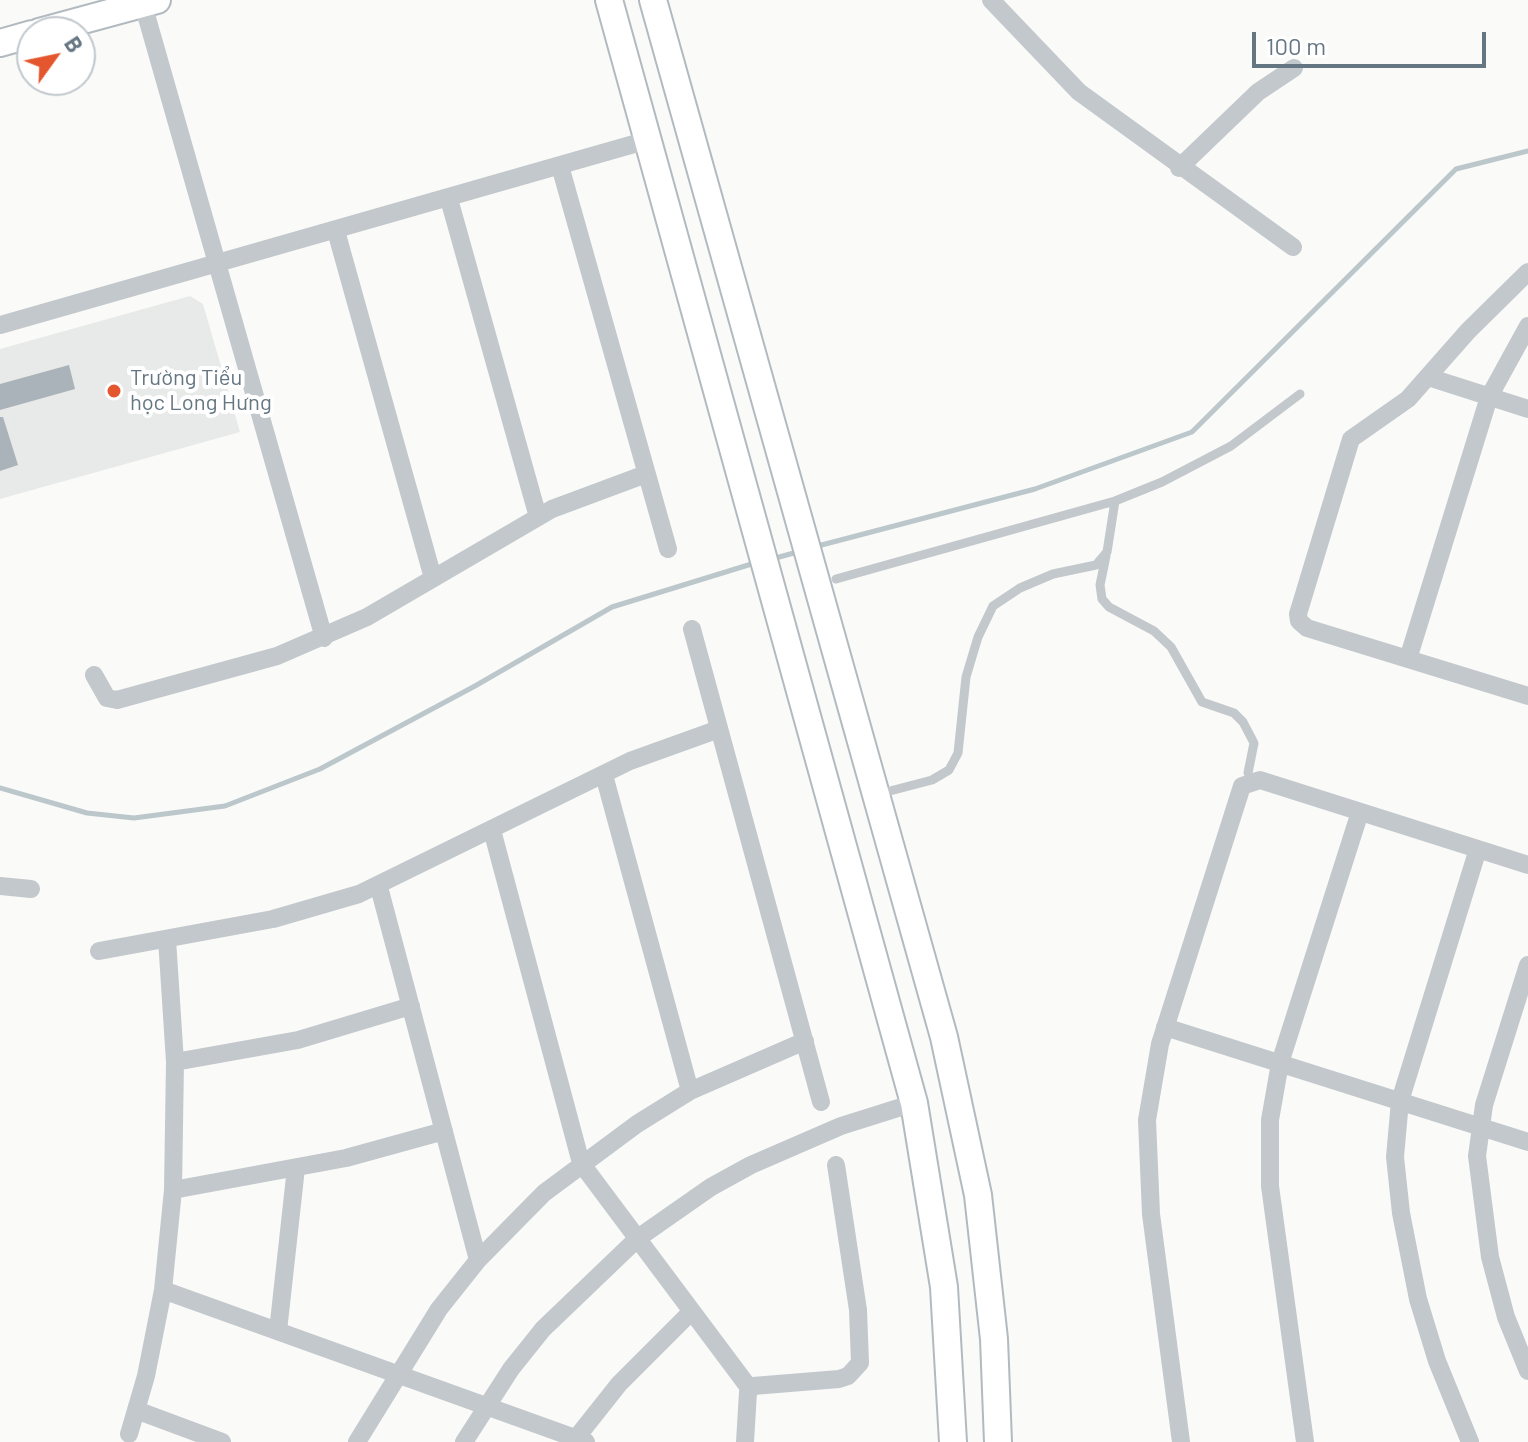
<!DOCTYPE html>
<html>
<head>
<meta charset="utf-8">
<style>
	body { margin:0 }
	#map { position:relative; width:1528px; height:1442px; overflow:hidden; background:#fafaf8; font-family:Barlow,sans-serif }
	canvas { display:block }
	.north { position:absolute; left:16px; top:16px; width:80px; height:80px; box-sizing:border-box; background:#fff; border:2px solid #c1c8cd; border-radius:50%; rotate:57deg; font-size:22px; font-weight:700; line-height:32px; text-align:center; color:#657683 }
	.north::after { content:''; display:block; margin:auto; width:28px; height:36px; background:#e4572e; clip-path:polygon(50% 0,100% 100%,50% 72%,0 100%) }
	.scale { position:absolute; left:1252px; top:32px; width:234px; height:36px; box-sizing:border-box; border:4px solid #657683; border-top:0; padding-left:10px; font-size:24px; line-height:28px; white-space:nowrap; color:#657683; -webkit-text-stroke:6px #fff; paint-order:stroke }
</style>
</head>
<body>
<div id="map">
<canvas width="1528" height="1442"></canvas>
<div class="north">B</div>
<div class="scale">100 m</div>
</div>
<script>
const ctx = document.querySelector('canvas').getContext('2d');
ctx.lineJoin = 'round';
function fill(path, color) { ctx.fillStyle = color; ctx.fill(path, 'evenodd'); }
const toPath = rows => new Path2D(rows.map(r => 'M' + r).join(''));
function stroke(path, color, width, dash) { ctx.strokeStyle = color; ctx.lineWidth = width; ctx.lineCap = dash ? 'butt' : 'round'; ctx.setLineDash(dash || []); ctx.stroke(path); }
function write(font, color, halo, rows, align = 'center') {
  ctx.font = font + ' Barlow,sans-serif'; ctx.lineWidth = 8; ctx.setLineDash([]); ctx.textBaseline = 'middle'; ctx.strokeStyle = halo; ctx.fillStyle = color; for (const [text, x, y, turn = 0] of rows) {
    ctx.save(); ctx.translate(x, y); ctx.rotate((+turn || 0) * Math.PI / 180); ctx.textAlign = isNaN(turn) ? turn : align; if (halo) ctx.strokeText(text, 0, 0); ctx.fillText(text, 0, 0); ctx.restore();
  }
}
fill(toPath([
	[190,296,203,304,240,432,0,499,0,349]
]), '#e8e9e9');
stroke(toPath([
	[814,547,1035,489,1192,432,1456,169,1528,151],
	[772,559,801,551],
	[0,788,87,813,134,818,225,806,320,769,475,686,612,607,758,562]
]), '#bbc7cb', 5);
fill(toPath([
	[69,365,75,389,0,410,0,384],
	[0,417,3,417,18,465,0,471]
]), '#aab3b9');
const secondary = toPath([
	[609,0,914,1103,944,1287,953,1442],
	[653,0,944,1037,978,1195,994,1339,998,1442],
	[39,32,157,0],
	[0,43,32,34]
]);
stroke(secondary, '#b3babf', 30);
stroke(toPath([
	[1106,556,1100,585,1102,599,1109,607,1154,631,1171,647,1202,702,1234,713,1243,722,1254,743,1248,773],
	[836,579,1115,501,1162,482,1231,446,1300,394],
	[890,791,932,780,949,770,958,753,966,677,978,637,993,606,1020,588,1053,574,1096,565,1107,552,1115,501]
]), '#c3c8cc', 9);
stroke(toPath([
	[991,0,1079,92,1293,247],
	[143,4,324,638],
	[560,166,668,549],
	[1179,168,1258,92,1294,68],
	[449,199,538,517],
	[336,231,433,578],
	[1528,272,1468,331,1408,399,1351,439,1298,614,1299,621,1307,628,1528,696],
	[0,325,648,140],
	[1428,377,1528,409],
	[692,629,821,1102],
	[1408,659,1489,397,1528,326],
	[94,675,107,698,117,700,277,656,367,617,552,509,646,474],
	[604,775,690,1091],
	[492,830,581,1163,750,1389],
	[0,886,31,889],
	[379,887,478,1260],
	[99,951,273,919,359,894,630,761,719,729],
	[1528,965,1484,1105,1477,1156,1490,1257,1506,1317,1528,1371],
	[1165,1027,1528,1142],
	[175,1062,298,1040,411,1006],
	[173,1190,346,1158,444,1131],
	[163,1290,586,1442],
	[278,1331,296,1168],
	[136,1410,222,1442],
	[129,1434,146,1376,163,1290,173,1190,175,1062,167,939],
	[357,1442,439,1309,478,1260,544,1193,637,1124,690,1091,805,1041],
	[464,1442,511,1369,543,1329,638,1238,711,1187,751,1165,841,1126,914,1103],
	[573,1442,619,1384,692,1311],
	[745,1442,748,1392,753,1386,839,1379,848,1376,860,1363,858,1310,836,1165],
	[1181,1442,1151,1214,1147,1120,1160,1044,1242,786,1260,780,1528,865],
	[1305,1442,1270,1186,1270,1120,1280,1063,1360,812],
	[1470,1442,1437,1361,1418,1299,1401,1213,1395,1157,1400,1101,1478,849]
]), '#c3c8cc', 18);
stroke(secondary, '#fff', 26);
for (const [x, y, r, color] of [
	[114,391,8,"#e4572e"]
]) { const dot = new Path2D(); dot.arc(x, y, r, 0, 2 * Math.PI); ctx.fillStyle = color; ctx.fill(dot); stroke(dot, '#fff', 3); }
write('22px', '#657683', '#fff', [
	["Trường Tiểu",130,378],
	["học Long Hưng",130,403]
], 'left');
</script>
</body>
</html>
